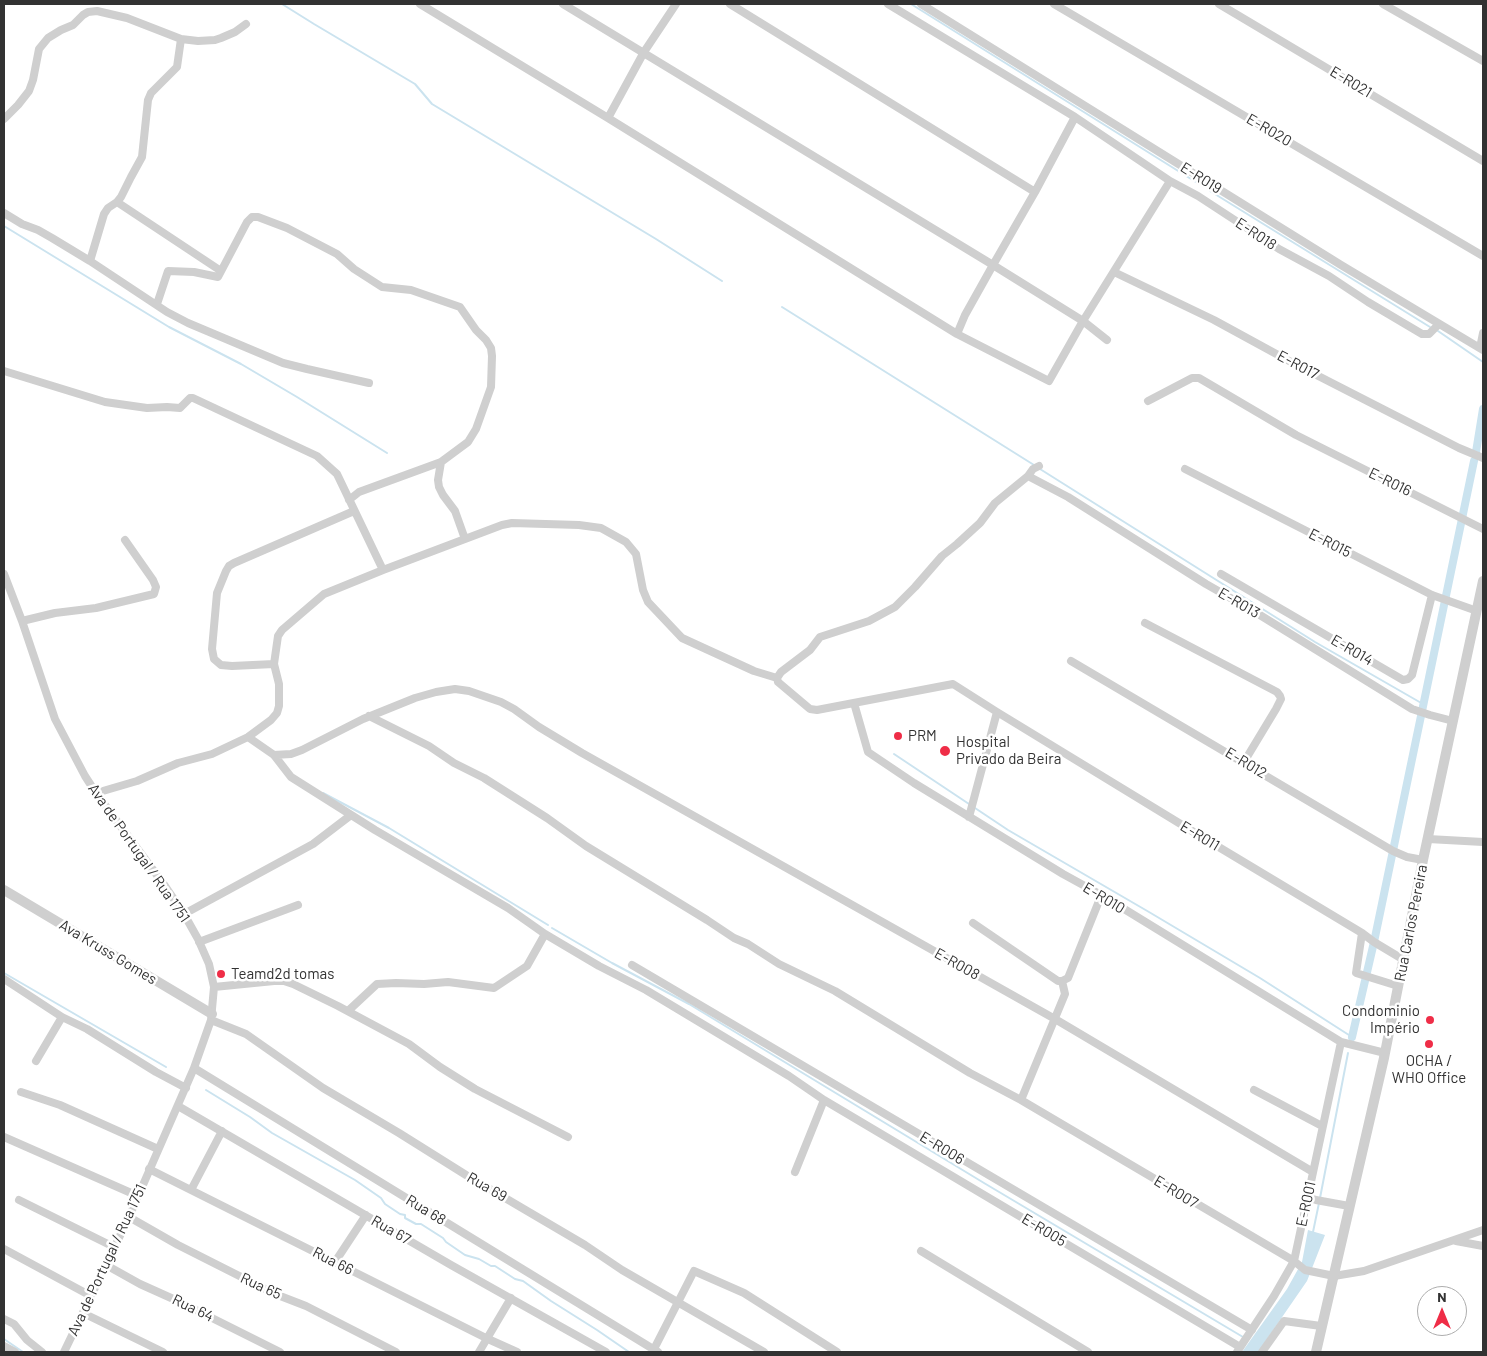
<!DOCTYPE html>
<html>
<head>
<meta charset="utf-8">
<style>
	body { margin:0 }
	#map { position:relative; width:1487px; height:1356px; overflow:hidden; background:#fff; font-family:Barlow,sans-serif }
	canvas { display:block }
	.frame { position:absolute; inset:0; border:5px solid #323232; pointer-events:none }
	.north { position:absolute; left:1417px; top:1286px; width:50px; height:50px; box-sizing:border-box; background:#fff; border:1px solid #adadad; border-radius:50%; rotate:0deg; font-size:14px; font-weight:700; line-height:20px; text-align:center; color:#323232 }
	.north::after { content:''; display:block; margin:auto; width:18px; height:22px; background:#ef2d47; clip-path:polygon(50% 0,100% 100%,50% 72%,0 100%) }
</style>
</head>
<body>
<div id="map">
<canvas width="1487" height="1356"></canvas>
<div class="frame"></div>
<div class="north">N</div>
</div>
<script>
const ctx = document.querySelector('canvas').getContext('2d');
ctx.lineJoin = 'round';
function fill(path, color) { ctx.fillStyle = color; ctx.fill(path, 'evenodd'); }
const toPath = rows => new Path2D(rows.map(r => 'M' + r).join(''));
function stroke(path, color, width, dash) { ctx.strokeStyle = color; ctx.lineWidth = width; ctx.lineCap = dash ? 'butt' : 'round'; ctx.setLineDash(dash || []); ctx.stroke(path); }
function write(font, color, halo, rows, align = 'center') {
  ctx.font = font + ' Barlow,sans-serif'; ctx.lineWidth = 5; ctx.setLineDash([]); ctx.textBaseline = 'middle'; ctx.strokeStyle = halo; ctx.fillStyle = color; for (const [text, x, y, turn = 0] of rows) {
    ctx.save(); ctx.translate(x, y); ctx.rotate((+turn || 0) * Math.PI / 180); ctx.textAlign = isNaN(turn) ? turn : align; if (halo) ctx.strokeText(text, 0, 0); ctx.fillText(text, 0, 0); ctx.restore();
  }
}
fill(toPath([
	[1308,1230,1325,1235,1307,1281,1258,1352,1242,1352,1287,1289,1302,1262]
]), '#cbe3ef');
stroke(toPath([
	[282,4,314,24,415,84,432,104,656,239,722,281],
	[911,4,1199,184],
	[1210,191,1430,327],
	[4,226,169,327,241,364,297,397,387,453],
	[782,307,1034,465],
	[1438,331,1483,362],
	[1040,469,1315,642,1423,704],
	[894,754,969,804],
	[323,793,389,828,548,925],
	[975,808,1008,830,1149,912,1260,978,1352,1037],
	[552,928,612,963,689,1004,984,1183,1243,1337],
	[4,973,166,1067],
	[206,1090,250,1117,272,1133,355,1180,381,1198,385,1204,400,1214,405,1215,405,1218,416,1224,421,1224,443,1238,446,1242,465,1255,479,1259,491,1266,495,1266,515,1279,523,1281,551,1301,597,1330,629,1352],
	[1320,1198,1348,1053],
	[1313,1232,1319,1203],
	[4,1339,23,1352]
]), '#cbe3ef', 2);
stroke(toPath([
	[1476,452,1483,409],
	[1352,1037,1374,942,1474,461]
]), '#cbe3ef', 8);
stroke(toPath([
	[420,4,608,118,644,52,676,4],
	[563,4,993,265,1035,192,1075,117],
	[730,4,1035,192],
	[888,4,1075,117,1170,181,1198,196,1279,249,1329,276,1368,302,1422,334,1429,334,1439,324],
	[921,4,1341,265,1483,350],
	[1054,4,1483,256],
	[1219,4,1483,161],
	[1383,4,1483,61],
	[608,118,957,334,1049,381,1083,321,1170,181],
	[4,119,18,105,29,91,33,80,39,49,48,38,61,30,73,25,83,15,88,12,97,11,127,18,181,39,198,41,215,40,221,38,235,32,246,24],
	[117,202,221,271],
	[4,213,22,224,38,230,52,238,90,261,167,312,188,323,283,363,307,369,369,383],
	[90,261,104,214,108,208,117,202,121,197,131,177,142,157,148,100,151,93,177,67,181,39],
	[1114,272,1214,320,1291,362,1459,448,1483,458],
	[157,304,168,271,194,272,218,277,247,222,252,217,258,217,287,228,337,254,354,269,382,287,411,290,460,307,476,330,486,340,491,348,492,356,491,387,476,429,468,442,441,462,359,492,349,500],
	[957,334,965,315,993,265,1083,321,1107,340],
	[1480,348,1483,333],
	[4,371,105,402,147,408,167,407,180,408,190,398,193,398,317,456,337,474,383,570],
	[1148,401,1192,378,1199,378,1296,435,1483,529],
	[441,462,438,480,439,487,443,495,455,511,465,539],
	[1185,469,1432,595,1477,611],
	[1028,476,1068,497,1206,584,1255,612,1412,709,1430,715,1453,721],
	[4,574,22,621,55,719,85,776,96,793,165,886,184,914,198,939,209,964,214,987,211,1020,194,1068,129,1217,64,1352],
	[1221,574,1403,680,1408,679,1412,675,1432,595],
	[22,621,55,613,96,608,154,594,156,587,153,580,125,540],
	[1145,623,1277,692,1280,696,1281,699,1276,709,1244,762],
	[1071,661,1393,851,1407,857,1423,860],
	[274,664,232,666,221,665,214,659,212,649,217,593,226,571,229,566,234,563,354,511],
	[777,678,781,672,810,650,820,637,869,621,895,607,915,587,942,556,957,544,980,523,995,503,1028,476,1033,469,1039,466],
	[854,703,868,752,914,783,1063,874,1103,896,1341,1042,1385,1053],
	[369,716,429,746,454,763,484,778,547,818,586,846,707,920,734,938,748,944,779,964,835,991,970,1073,1021,1100,1294,1261,1305,1270,1334,1276,1364,1271,1483,1230],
	[248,737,274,755,291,777,375,830,508,908,545,934,599,966,646,990,789,1076,824,1100,1240,1347],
	[274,755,291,754,302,750,363,719,415,698,436,692,455,689,469,691,501,702,514,709,539,727,582,753,1055,1019,1313,1172],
	[96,793,137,781,178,763,212,754,248,737,271,720,277,713,279,706,279,684,274,664,278,636,282,630,324,594,383,570,502,525,512,523,579,525,601,528,626,542,636,554,643,590,648,602,682,638,754,671,777,678,778,682,810,709,817,710,953,684,997,712,1197,834,1362,933,1374,942,1404,960],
	[969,817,997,712],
	[1428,839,1483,842],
	[184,914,313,844,351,815],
	[973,923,1058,981,1062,981,1068,978,1099,901,1103,896],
	[1362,933,1356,973,1398,986],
	[199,942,298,905],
	[632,965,1252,1330],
	[4,979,62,1017,87,1029,156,1072,186,1088],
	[214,987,274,981,284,981,293,984,338,1006,409,1044,440,1067,475,1089,568,1137],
	[348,1011,377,984,396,983,424,984,448,982,494,988,527,966,545,934],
	[211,1020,246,1034,323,1088,399,1133,466,1175,585,1245,622,1270,764,1352],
	[36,1061,62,1017],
	[194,1068,658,1352],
	[1254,1090,1322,1126],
	[21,1092,60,1105,158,1149],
	[1021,1100,1065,994,1062,981],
	[178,1106,451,1265,606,1352],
	[4,1137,138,1196],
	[149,1169,488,1339,517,1352],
	[795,1172,824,1100],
	[191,1190,222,1131],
	[1307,1197,1316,1200,1349,1206],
	[19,1200,114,1247],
	[129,1217,178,1245,275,1294,306,1306,396,1352],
	[1456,1241,1483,1246],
	[4,1249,91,1296],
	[921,1251,1088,1352],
	[335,1262,366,1215],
	[106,1265,140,1284,180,1302,280,1352],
	[83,1313,163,1352],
	[4,1319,14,1324,27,1340,42,1352],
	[4,1346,15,1352],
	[654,1349,694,1271,744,1293,837,1352],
	[479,1352,511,1298],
	[1237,1352,1274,1296,1294,1261,1341,1042],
	[1262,1352,1284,1321,1321,1326]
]), '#cfcfcf', 8);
stroke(toPath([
	[4,890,212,1014],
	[1316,1352,1384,1058,1423,860,1483,581]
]), '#cfcfcf', 10);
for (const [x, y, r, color] of [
	[898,736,5,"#ef2d47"],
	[945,751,6,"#ef2d47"],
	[221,974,5,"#ef2d47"],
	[1430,1020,5,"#ef2d47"],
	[1429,1044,5,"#ef2d47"]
]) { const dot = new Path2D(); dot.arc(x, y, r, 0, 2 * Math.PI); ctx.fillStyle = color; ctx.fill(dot); stroke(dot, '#fff', 2); }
write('15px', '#323232', '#fff', [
	["E-R021",1351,82,31],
	["E-R020",1269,130,30],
	["E-R019",1201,178,32],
	["E-R018",1256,234,33],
	["E-R017",1298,365,28],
	["E-R016",1390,482,26],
	["E-R015",1330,543,27],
	["E-R013",1239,603,30],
	["E-R014",1352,650,30],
	["E-R012",1246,763,31],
	["E-R011",1200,836,31],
	["Ava de Portugal / Rua 1751",139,853,55],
	["E-R010",1104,898,31],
	["Rua Carlos Pereira",1411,923,-79],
	["Ava Kruss Gomes",108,952,31],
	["E-R008",957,964,29],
	["E-R006",942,1148,31],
	["Rua 69",487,1187,30],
	["E-R007",1176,1192,31],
	["E-R001",1306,1204,-78],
	["Rua 68",426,1210,31],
	["Rua 67",391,1230,30],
	["E-R005",1044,1230,31],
	["Ava de Portugal / Rua 1751",107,1260,-65],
	["Rua 66",333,1261,27],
	["Rua 65",261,1286,25],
	["Rua 64",193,1308,26]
]);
write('15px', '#323232', '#fff', [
	["PRM",908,736],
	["Hospital",956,742],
	["Privado da Beira",956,759],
	["Teamd2d tomas",231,974],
	["Condominio",1420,1011,"right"],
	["Império",1420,1028,"right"],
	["OCHA /",1429,1061,"center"],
	["WHO Office",1429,1078,"center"]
], 'left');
</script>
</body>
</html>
